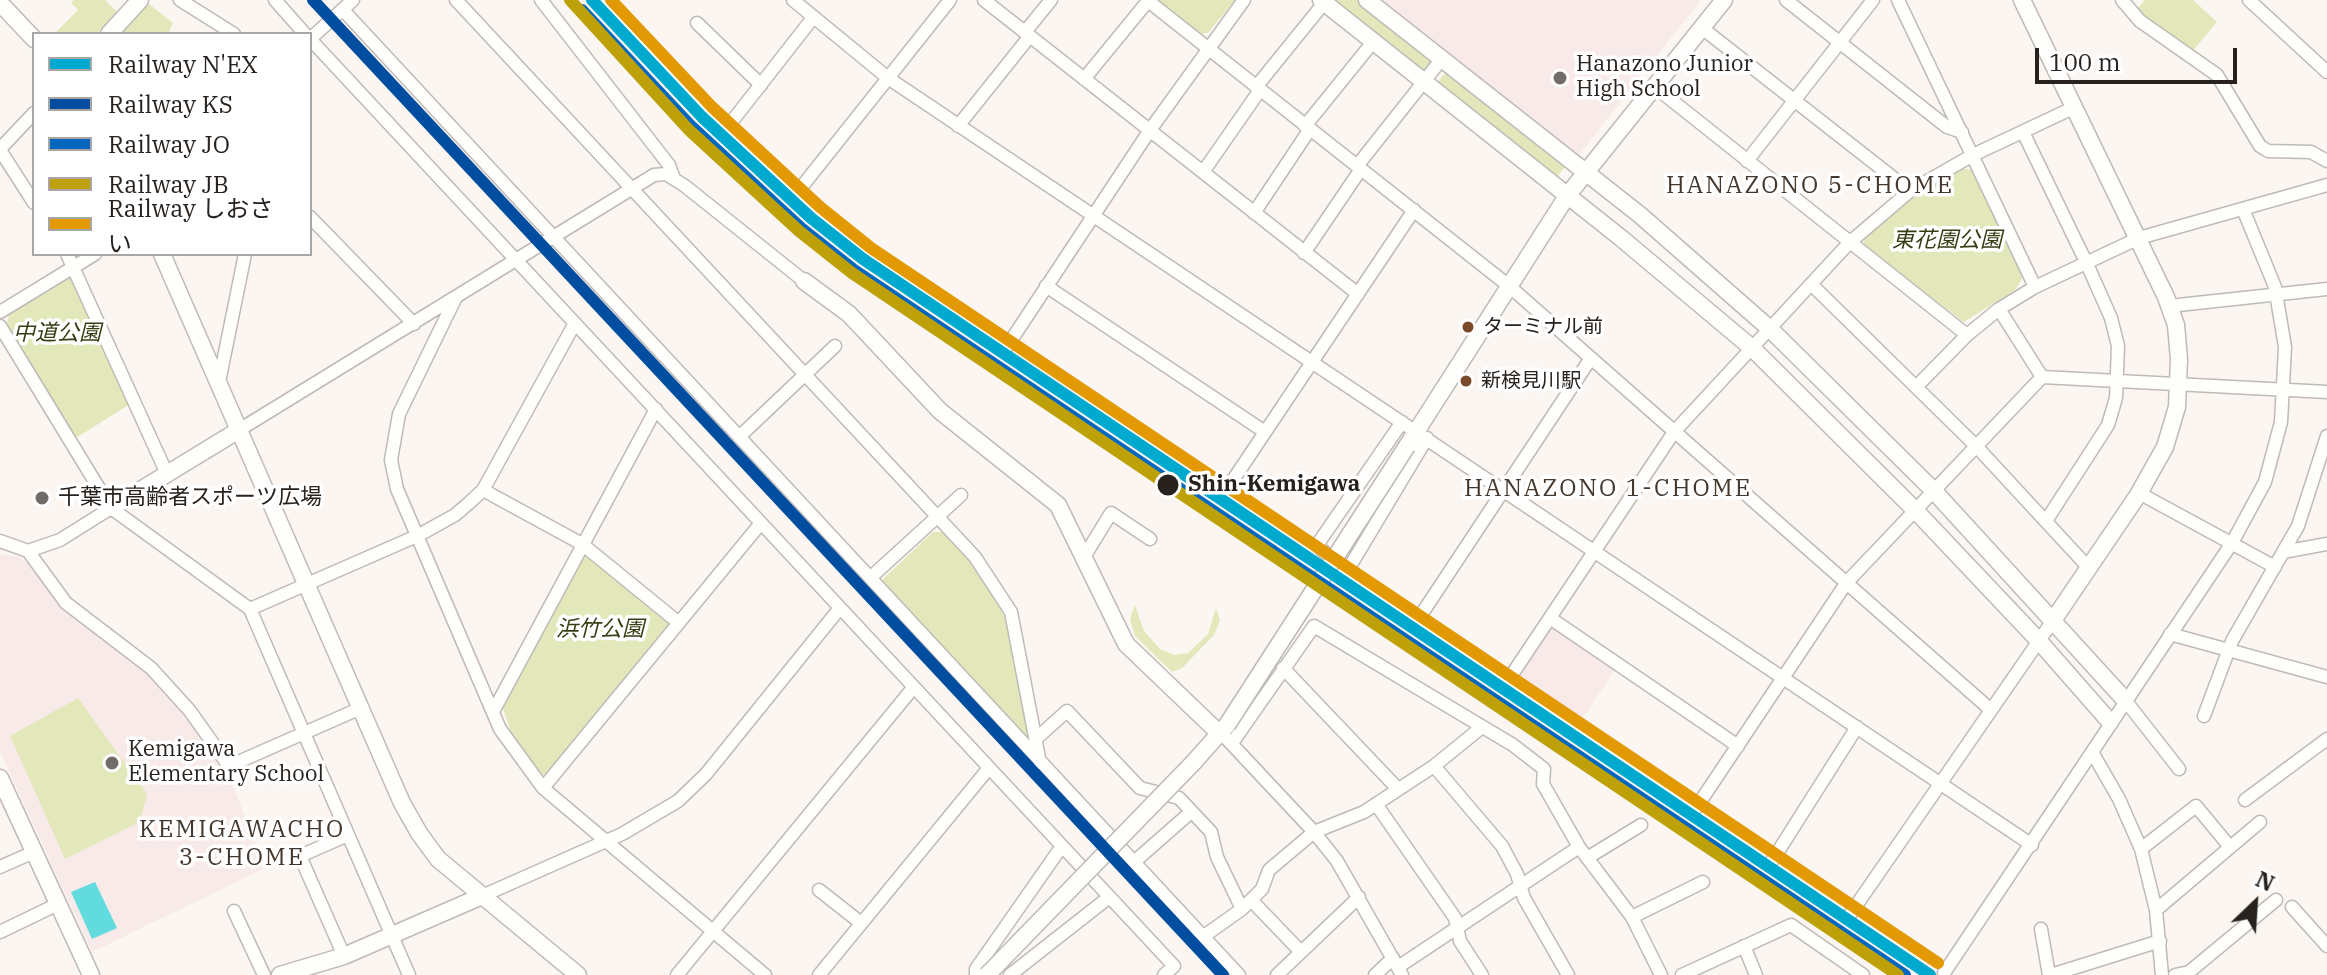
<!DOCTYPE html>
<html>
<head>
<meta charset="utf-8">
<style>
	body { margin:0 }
	#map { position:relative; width:2327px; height:975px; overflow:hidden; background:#fbf6f1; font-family:"IBM Plex Serif","Noto Sans JP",serif }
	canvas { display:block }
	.legend { position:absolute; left:32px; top:32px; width:280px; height:224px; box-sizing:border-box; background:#fff; border:2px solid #a9a7a5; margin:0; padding:10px 14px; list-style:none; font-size:24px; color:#28221e }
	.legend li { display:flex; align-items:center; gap:16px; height:40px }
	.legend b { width:40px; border:2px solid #a9a7a5 }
	.north { position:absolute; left:2215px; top:863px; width:80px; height:80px; -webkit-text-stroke:6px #fff; paint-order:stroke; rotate:25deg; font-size:22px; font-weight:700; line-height:32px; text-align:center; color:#28221e }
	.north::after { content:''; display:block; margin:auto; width:28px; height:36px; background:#28221e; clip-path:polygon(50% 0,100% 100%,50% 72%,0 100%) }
	.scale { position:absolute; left:2035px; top:48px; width:202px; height:36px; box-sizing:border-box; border:4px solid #28221e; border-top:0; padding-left:10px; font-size:24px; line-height:28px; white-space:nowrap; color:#28221e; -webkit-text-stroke:6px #fff; paint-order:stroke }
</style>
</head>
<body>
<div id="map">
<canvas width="2327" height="975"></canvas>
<ul class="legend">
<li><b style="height:10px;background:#00a9ce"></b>Railway N'EX</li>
<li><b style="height:10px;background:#014ea0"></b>Railway KS</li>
<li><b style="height:10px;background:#0067c0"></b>Railway JO</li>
<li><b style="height:10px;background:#bea109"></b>Railway JB</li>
<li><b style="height:10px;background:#e29903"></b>Railway しおさい</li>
</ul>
<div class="north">N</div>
<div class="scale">100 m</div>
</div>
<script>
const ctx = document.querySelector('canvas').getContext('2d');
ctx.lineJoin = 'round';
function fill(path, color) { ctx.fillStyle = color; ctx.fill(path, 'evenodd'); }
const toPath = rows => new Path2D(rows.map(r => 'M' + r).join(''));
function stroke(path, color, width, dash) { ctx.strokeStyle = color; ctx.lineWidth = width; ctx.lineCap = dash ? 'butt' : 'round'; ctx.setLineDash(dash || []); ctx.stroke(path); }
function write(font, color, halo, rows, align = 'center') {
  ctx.font = font + ' "IBM Plex Serif","Noto Sans JP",serif'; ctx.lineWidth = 7; ctx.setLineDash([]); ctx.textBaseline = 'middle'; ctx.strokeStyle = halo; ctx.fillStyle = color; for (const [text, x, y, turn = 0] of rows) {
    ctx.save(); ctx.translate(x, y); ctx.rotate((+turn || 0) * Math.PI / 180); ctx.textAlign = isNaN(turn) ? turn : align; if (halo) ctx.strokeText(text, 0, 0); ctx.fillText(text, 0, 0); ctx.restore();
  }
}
fill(toPath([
	[1382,0,1701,0,1578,156],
	[0,554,19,557,28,564,61,607,147,672,190,723,228,773,265,868,92,952,0,752],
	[1558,628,1616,668,1577,727,1515,681,1548,630]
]), '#f8eae9');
fill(toPath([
	[74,0,105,0,117,12,97,34,54,34,78,10,71,3],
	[1157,0,1235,0,1208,33,1200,34],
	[1328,0,1358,0,1431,57,1429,68,1419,72],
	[2145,0,2193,0,2217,22,2191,53,2161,34,2137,9],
	[149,4,173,23,168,34,120,34],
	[1445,73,1451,73,1567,165,1555,179,1440,88,1438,82],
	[1962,168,1972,170,2023,277,2015,290,1964,322,1864,247,1864,237,1916,196],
	[69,277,76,279,130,404,76,438,7,325,9,314],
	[933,532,943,532,963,554,994,595,1005,618,1031,735,1026,739,883,586,883,579],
	[582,556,589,556,668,619,668,626,547,774,537,774,514,742,502,705],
	[1135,605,1144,631,1160,649,1174,655,1188,653,1208,634,1216,608,1220,620,1214,635,1182,668,1172,672,1135,636,1130,619],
	[78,698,147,794,140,822,65,859,10,736]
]), '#e3e8bb');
fill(toPath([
	[95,882,117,928,92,939,71,892]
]), '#62dbde');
const minor = toPath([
	[180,0,234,34],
	[275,0,305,34],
	[353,0,310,39,1174,966,1164,975],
	[456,0,975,557,1011,612,1040,763],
	[541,0,669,165,674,179],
	[605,0,679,83,785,185,863,247,1006,348,1150,130,1244,0],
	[793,0,888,78,2032,845],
	[984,0,1358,294],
	[1147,0,1509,286,1991,710],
	[1786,0,1947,127,1962,132],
	[1898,0,2035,287],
	[2122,0,2140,21,2217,75,2260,146,2268,151,2311,152,2327,161],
	[2249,0,2327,72],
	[343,10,1239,975],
	[697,23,761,85],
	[1702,28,1910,191],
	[1025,32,1051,0],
	[1084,79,1148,1],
	[1256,87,1324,3],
	[1655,87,1967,335],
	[958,126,1030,36],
	[1305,126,1373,42],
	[726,129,812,19],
	[2023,132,2087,264,2111,318,2118,346,2116,398,2108,425,2046,521],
	[0,149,34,113],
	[0,150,34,203],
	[1747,161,1873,0],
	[1357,166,1441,60],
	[1203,172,1260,90],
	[796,194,950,0],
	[1254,213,1310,129],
	[310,217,414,324],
	[1304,253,1361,169],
	[67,254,167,474],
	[1812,285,1976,446,2088,567],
	[1046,286,1265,432],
	[455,299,399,414,391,460,397,489,500,729,543,788,765,975],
	[2169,306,2327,289],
	[1999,309,2042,377],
	[0,312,95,254],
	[0,326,111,508,250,609,409,975],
	[219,382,245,254],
	[1917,386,1967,335,1999,309,2035,287,2139,238,2327,185],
	[1402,422,1317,545,1346,573,1507,682,1674,432,1849,243,1910,191,1973,155,2075,107],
	[239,430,654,175,666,174,685,186,804,281],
	[739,437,835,346],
	[1229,486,1414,210],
	[483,490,582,544,679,623],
	[2139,493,2275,567],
	[0,541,28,551,60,540,111,508],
	[28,551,66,603,151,668,190,711,229,766,361,708],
	[2283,552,2327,544],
	[1084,557,1111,513,1150,539],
	[1346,573,1427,438],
	[870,578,961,495],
	[250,609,419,535,455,515,469,503,483,490,575,323],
	[1550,618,1738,746],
	[1417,621,1591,358],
	[2170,634,2327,677],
	[1283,668,1398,789],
	[1507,682,1696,808,1847,582,2042,377,2327,392],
	[2125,700,2179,769],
	[494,710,656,409],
	[2204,716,2232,641,2298,526,2327,436],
	[1038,737,1067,711,1140,788,1179,798,1211,832,1217,857,1242,909],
	[1226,738,1314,832,1337,861,1402,975],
	[1232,743,1314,626,1513,745,1544,769,1543,784,1579,847,1632,917,1661,975],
	[2092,752,2119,799,2141,849,2156,910,2162,975],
	[1434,766,1502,846,1517,874,1524,898,1568,975],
	[543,788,761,523],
	[2245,800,2327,739],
	[1376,804,1455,918,1460,941,1482,975],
	[2141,849,2196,806,2230,847],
	[1587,858,1641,825],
	[1772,861,1857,727],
	[1134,862,1191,812],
	[0,867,34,852],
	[819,890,861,923],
	[482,896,622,834,678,801,706,774,840,608],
	[1251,900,1301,952],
	[2292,907,2327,946],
	[2156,910,2260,822],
	[234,911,264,975],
	[1851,913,2054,619],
	[1632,917,1703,882],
	[2041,929,2049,975],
	[0,932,58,904],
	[1204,936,1242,909,1262,889,1269,870,1314,832,1364,812,1434,766,1482,727],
	[1744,946,1756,975],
	[344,956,300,856,348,835],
	[1398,967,1579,847],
	[1944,973,2232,543,2265,482,2281,422,2285,347,2275,287,2243,209],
	[677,975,913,688],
	[819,975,989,768],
	[976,975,976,969,1062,846],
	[1010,975,1108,898],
	[1277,975,1359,897],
	[1375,975,1393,958],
	[1682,975,1791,925,1863,975],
	[2051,975,2160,941],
	[2175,975,2189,972,2276,900]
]);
const tertiary = toPath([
	[1321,0,1621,238,1752,348,1915,510,2039,641,2110,722],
	[1367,0,1640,215,1770,329,1933,490,2125,700],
	[2022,0,2166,297,2176,325,2179,359,2177,407,2165,447,2138,495,2054,619],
	[0,3,34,39],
	[109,34,140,0],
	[162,254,402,803,419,833,438,859,578,975],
	[804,281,849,314,940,411,1058,505,1126,644,1220,734],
	[1407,446,1567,196,1724,0],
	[111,508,239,430],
	[1193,763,1226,726],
	[0,778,91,975],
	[280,975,344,956,482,896]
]);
stroke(minor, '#bfbab6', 15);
stroke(tertiary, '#bfbab6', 19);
stroke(minor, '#fefefd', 12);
stroke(tertiary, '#fefefd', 16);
const tertiaryBridge = toPath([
	[1227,725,1407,446],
	[987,975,1193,763]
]);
stroke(tertiaryBridge, '#bfbab6', 19, []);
stroke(tertiaryBridge, '#fefefd', 16);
stroke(toPath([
	[592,0,702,117,811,218,863,259,1930,975]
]), '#00a9ce', 12);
stroke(toPath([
	[313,0,1223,975]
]), '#014ea0', 12);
stroke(toPath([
	[582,10,692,127,801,228,854,270,1905,975]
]), '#0067c0', 12);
stroke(toPath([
	[570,0,689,130,799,231,852,273,1898,975]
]), '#bea109', 12);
stroke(toPath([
	[611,0,712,107,820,207,871,248,1938,963]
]), '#e29903', 12);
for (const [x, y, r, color] of [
	[1560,78,8,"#726c68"],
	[1468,327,7,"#7a4b2a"],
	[1466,381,7,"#7a4b2a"],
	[1168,485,12,"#28221e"],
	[42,498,8,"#726c68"],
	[112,763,8,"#726c68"]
]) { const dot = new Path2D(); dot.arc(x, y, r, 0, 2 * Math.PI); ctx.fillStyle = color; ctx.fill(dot); stroke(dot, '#fff', 3); }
write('20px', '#28221e', '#fff', [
	["ターミナル前",1483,327],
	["新検見川駅",1481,381]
], 'left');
write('22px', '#28221e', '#fff', [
	["Hanazono Junior",1576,65],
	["High School",1576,90],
	["千葉市高齢者スポーツ広場",58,498],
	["Kemigawa",128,750],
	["Elementary School",128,775]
], 'left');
write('italic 22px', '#383e13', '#fff', [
	["東花園公園",1947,241],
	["中道公園",57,334],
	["浜竹公園",600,630]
]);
write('bold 22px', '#28221e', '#fff', [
	["Shin-Kemigawa",1188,485]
], 'left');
ctx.letterSpacing = '2px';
write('24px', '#44372d', '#fff', [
	["HANAZONO 5-CHOME",1810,186],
	["HANAZONO 1-CHOME",1608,489],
	["KEMIGAWACHO",242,830],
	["3-CHOME",242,858]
]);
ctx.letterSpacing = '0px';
</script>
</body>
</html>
